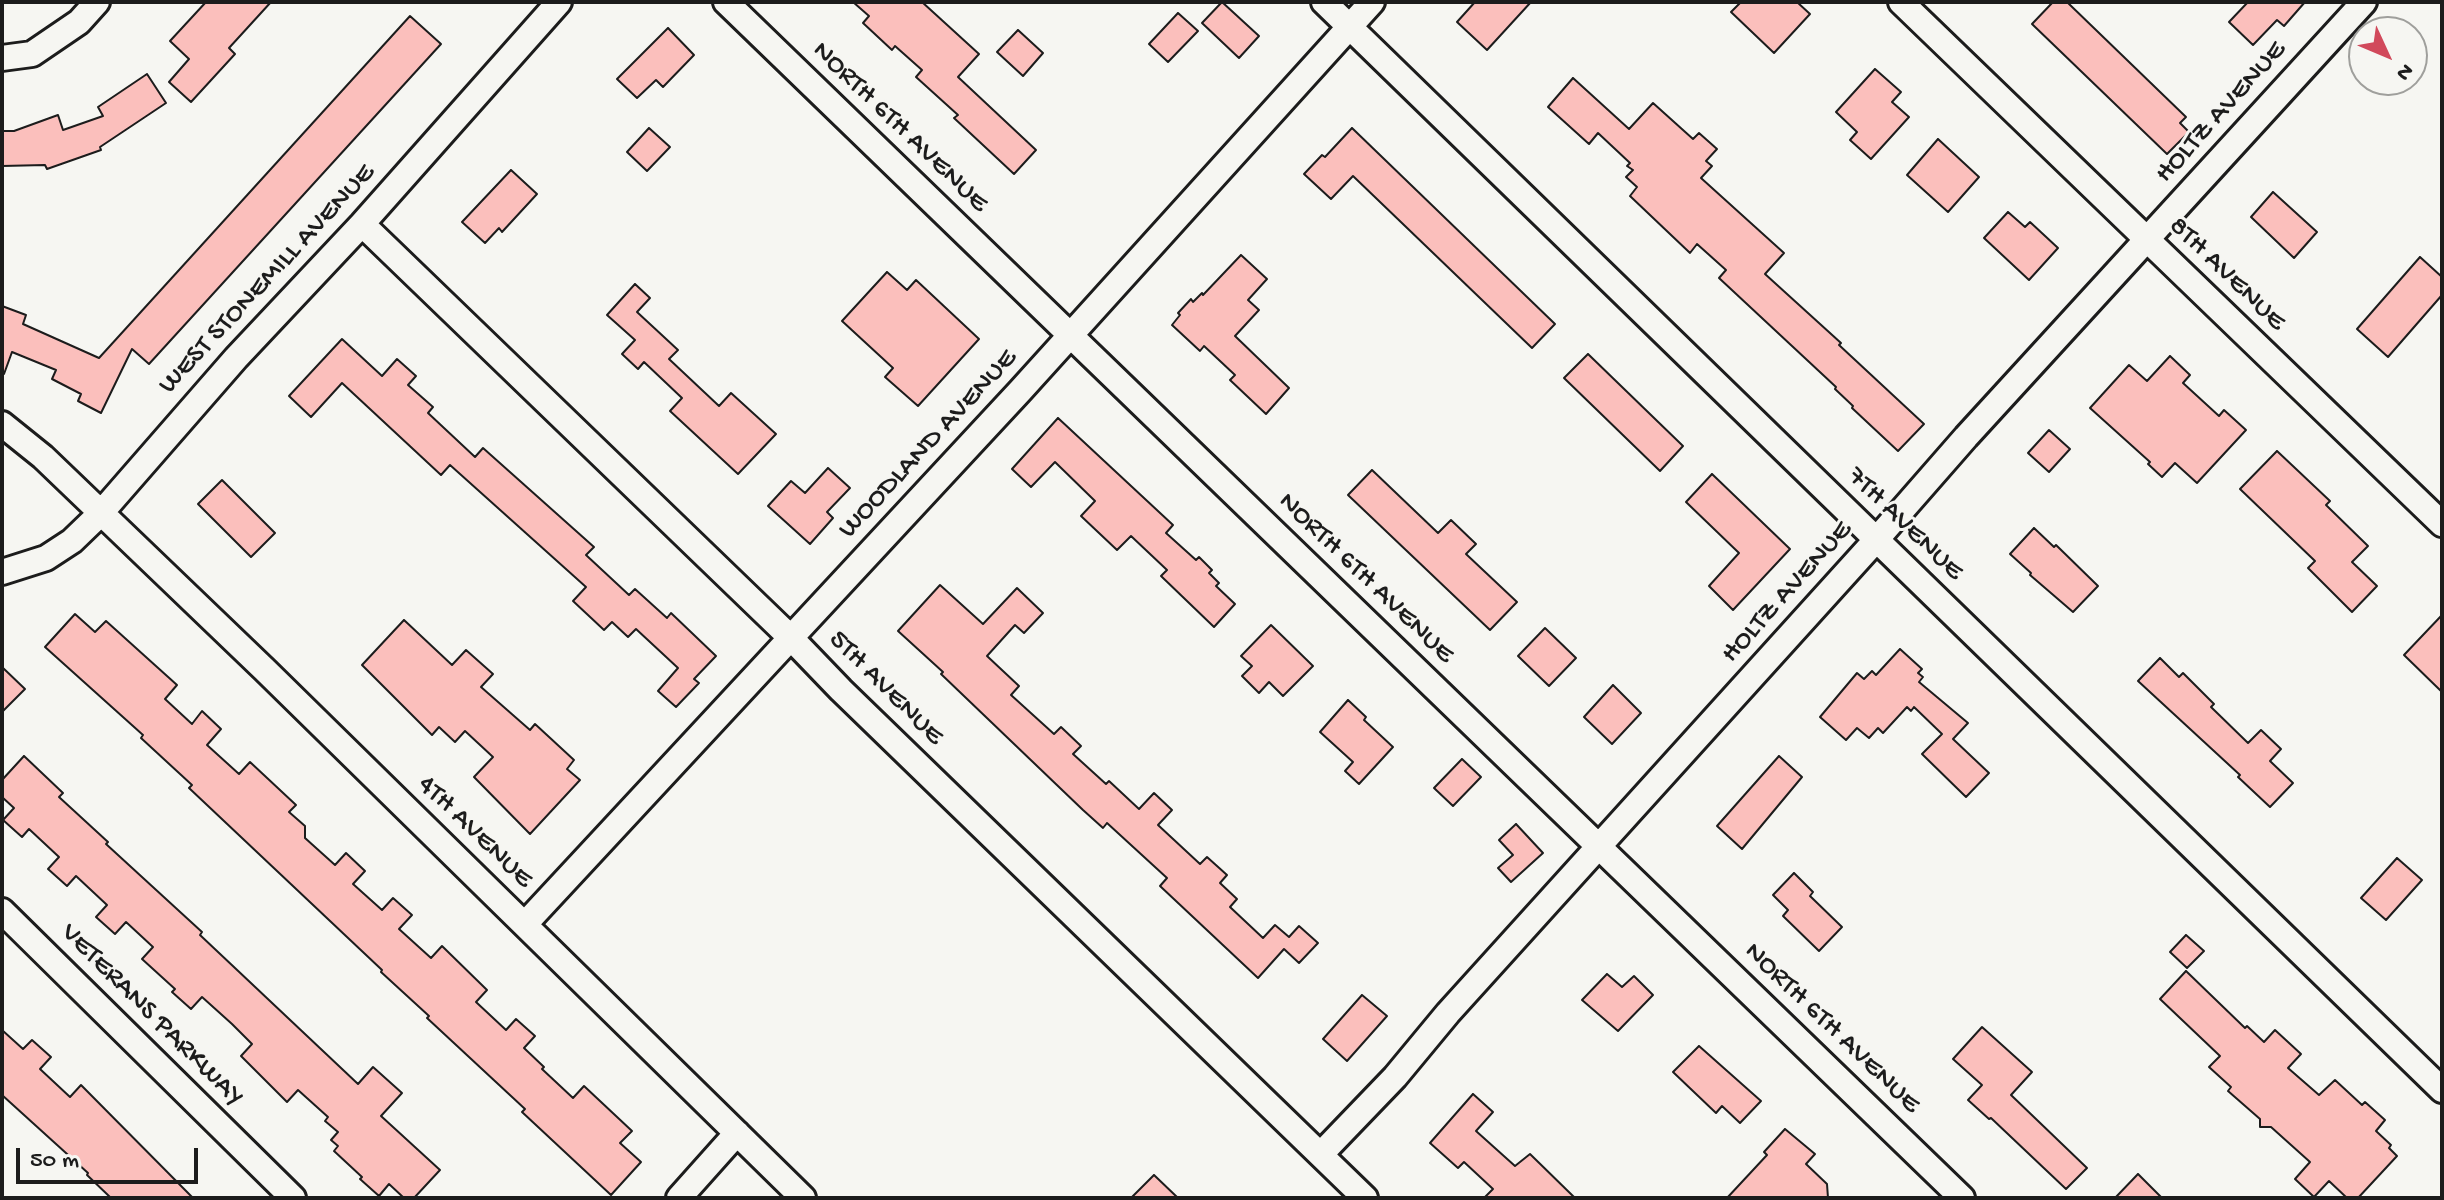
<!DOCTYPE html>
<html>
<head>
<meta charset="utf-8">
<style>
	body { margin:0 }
	#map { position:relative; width:2444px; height:1200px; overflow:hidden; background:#f6f6f2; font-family:"Gochi Hand",sans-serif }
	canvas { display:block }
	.frame { position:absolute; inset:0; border:4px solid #1c1c1c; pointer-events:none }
	.north { position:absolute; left:2348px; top:16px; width:80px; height:80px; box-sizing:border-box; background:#f6f6f2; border:2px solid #9f9f9c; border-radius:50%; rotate:134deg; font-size:22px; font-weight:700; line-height:32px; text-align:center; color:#1c1c1c }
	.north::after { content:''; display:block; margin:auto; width:28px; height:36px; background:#d1495b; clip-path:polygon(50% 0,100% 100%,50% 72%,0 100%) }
	.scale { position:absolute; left:16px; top:1148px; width:182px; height:36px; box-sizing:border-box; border:4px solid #1c1c1c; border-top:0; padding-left:10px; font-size:24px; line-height:28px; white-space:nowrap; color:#1c1c1c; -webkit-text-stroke:6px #f6f6f2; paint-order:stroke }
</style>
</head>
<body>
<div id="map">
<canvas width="2444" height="1200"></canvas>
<div class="frame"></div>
<div class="north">N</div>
<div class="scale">50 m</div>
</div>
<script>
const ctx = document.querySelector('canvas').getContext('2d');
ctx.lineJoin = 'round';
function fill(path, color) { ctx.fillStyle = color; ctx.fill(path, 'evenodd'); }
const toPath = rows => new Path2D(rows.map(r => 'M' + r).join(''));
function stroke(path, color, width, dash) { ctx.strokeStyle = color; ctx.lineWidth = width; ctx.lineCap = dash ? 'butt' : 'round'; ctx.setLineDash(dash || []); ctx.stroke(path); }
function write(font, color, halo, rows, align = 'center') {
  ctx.font = font + ' "Gochi Hand",sans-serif'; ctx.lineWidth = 6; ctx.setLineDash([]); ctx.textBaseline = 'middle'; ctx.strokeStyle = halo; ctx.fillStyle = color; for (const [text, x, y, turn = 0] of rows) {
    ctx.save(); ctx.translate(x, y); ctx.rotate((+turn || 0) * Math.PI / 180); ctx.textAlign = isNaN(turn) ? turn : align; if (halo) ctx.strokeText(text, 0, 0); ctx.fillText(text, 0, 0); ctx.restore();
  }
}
const building = toPath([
	[206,2,271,2,229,48,235,54,191,102,169,82,189,59,170,41,206,2],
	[853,2,922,2,979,54,958,77,1036,150,1014,174,954,118,958,115,916,77,922,70,895,46,892,50,863,23,869,16,853,2],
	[1222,2,1259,36,1239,58,1202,23,1222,2],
	[1475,2,1531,2,1487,50,1457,22,1475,2],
	[1741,2,1797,2,1810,14,1774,53,1731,12,1741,2],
	[2053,2,2067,2,2186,117,2180,123,2189,132,2167,154,2032,24,2053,2],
	[2248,2,2305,2,2284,26,2277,20,2253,45,2229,22,2248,2],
	[1178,13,1198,31,1168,62,1149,44,1178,13],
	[410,16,441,44,149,364,132,349,101,413,78,401,81,394,52,379,56,370,12,352,4,374,2,374,2,306,26,315,23,324,99,358,410,16],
	[668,28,694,55,663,87,656,80,637,98,617,79,668,28],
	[1018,30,1043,53,1023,76,997,52,1018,30],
	[1875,69,1901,92,1892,102,1909,117,1871,159,1850,140,1857,132,1836,112,1875,69],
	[147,74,166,103,100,147,101,150,47,169,45,165,2,166,2,131,14,131,58,115,63,130,103,116,98,107,147,74],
	[1573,78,1629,129,1653,103,1693,139,1699,133,1717,149,1706,161,1712,166,1701,178,1784,253,1765,274,1841,343,1839,345,1924,424,1898,451,1852,408,1853,406,1835,389,1836,387,1719,278,1726,270,1697,244,1690,253,1630,196,1637,187,1626,177,1633,170,1627,166,1630,163,1598,133,1589,144,1548,107,1573,78],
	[649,128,670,147,647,171,627,152,649,128],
	[1352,128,1555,324,1532,348,1353,176,1331,199,1304,174,1322,155,1325,157,1352,128],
	[1938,139,1979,177,1948,212,1907,175,1938,139],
	[511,170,537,194,502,232,499,228,485,243,462,222,511,170],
	[2273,192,2317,232,2294,258,2251,217,2273,192],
	[2008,212,2025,227,2030,222,2058,248,2029,280,1984,238,2008,212],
	[1241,255,1267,279,1248,300,1259,310,1235,336,1289,388,1266,414,1230,380,1235,375,1204,346,1200,351,1172,325,1180,315,1178,313,1191,299,1193,302,1202,293,1203,295,1241,255],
	[2420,257,2442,277,2442,295,2388,357,2357,329,2420,257],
	[887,272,907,290,916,280,979,339,918,406,885,377,893,368,842,321,887,272],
	[635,284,650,298,637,312,678,350,669,359,719,406,731,393,776,434,738,474,670,411,682,398,644,362,638,369,622,354,635,340,607,315,635,284],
	[342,339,382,376,397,359,416,376,408,385,433,407,428,413,475,457,483,448,594,547,586,555,629,595,635,589,667,618,671,613,716,656,694,679,699,683,676,707,658,691,678,668,636,629,628,637,612,622,604,630,573,601,586,587,450,465,441,475,342,383,311,417,289,396,342,339],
	[1588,354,1683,446,1660,471,1564,378,1588,354],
	[2170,356,2190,375,2183,383,2219,416,2224,410,2246,430,2197,483,2175,463,2162,477,2148,464,2150,462,2090,408,2129,365,2147,381,2170,356],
	[1058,418,1173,525,1166,533,1196,560,1199,557,1212,570,1209,573,1219,583,1216,586,1235,604,1214,627,1161,576,1167,570,1131,536,1117,550,1081,516,1095,501,1055,462,1031,487,1012,469,1058,418],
	[2049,430,2070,449,2049,472,2028,453,2049,430],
	[2277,451,2330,501,2326,505,2368,546,2352,562,2377,586,2352,612,2308,568,2315,561,2240,489,2277,451],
	[828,468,850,488,827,512,833,518,810,544,768,506,791,481,805,493,828,468],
	[1372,470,1438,533,1451,520,1476,544,1466,554,1517,602,1490,630,1348,495,1372,470],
	[1712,474,1790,549,1733,610,1709,586,1739,553,1686,502,1712,474],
	[222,480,275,533,251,557,198,504,222,480],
	[2034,528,2054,547,2056,545,2098,586,2073,612,2030,575,2031,573,2010,554,2034,528],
	[940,585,983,624,1017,588,1043,613,1024,633,1015,625,987,656,1019,686,1011,695,1054,734,1061,727,1081,746,1073,754,1106,784,1109,781,1139,809,1154,793,1172,810,1158,825,1200,864,1207,857,1227,875,1220,883,1237,899,1230,907,1263,938,1275,925,1289,937,1299,926,1318,943,1299,963,1284,949,1258,978,1160,886,1167,878,1107,823,1103,828,1083,810,941,674,943,672,898,631,940,585],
	[75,614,95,632,106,621,177,685,165,699,192,724,202,711,221,729,207,745,239,774,250,762,296,805,289,812,305,826,305,838,335,865,346,853,365,871,353,884,382,910,393,898,412,915,399,929,431,958,442,946,487,990,476,1002,506,1030,516,1019,535,1036,524,1048,544,1067,542,1069,573,1098,584,1086,632,1131,620,1143,641,1162,611,1195,522,1112,525,1109,427,1018,429,1016,381,972,382,970,189,788,192,785,141,738,143,735,45,647,75,614],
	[2442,615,2442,692,2404,655,2442,615],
	[404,620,452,665,466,650,493,674,481,687,530,730,535,724,574,760,567,769,580,780,530,834,474,777,493,757,465,731,455,742,439,727,432,735,362,665,404,620],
	[1271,625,1313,666,1283,696,1269,682,1259,693,1242,676,1252,666,1241,656,1271,625],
	[1545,628,1576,658,1549,686,1518,656,1545,628],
	[1900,649,1922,669,1918,673,1923,677,1919,682,1968,723,1953,739,1989,773,1966,797,1922,754,1942,734,1914,707,1911,711,1907,707,1883,733,1878,728,1869,738,1857,728,1846,740,1820,717,1857,673,1864,679,1872,671,1876,675,1900,649],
	[2160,658,2179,677,2183,673,2214,704,2211,707,2248,743,2261,730,2281,749,2270,761,2293,783,2270,807,2238,777,2240,775,2138,681,2160,658],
	[2,667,25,689,2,712,2,667],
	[1613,685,1641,713,1612,744,1584,717,1613,685],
	[1348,700,1366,717,1364,720,1393,747,1359,784,1345,771,1353,762,1320,732,1348,700],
	[24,756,63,793,59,797,108,842,106,844,202,932,200,935,358,1084,373,1067,402,1093,381,1116,440,1170,414,1198,404,1198,389,1184,379,1196,360,1179,362,1177,334,1151,338,1146,331,1140,338,1132,325,1121,328,1117,298,1090,287,1102,241,1056,252,1044,232,1024,202,997,191,1009,172,992,175,989,142,959,153,947,126,922,115,934,96,917,107,905,76,876,67,886,48,869,59,857,29,829,22,837,3,820,14,808,2,797,2,780,24,756],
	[1779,756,1802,777,1742,849,1717,826,1779,756],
	[1462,759,1481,777,1453,806,1434,788,1462,759],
	[1516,824,1543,853,1511,882,1498,868,1513,855,1499,840,1516,824],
	[2397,858,2422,880,2386,920,2361,898,2397,858],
	[1794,873,1813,892,1810,896,1842,927,1819,951,1783,916,1788,910,1773,895,1794,873],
	[2186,935,2204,951,2187,968,2170,952,2186,935],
	[2186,971,2245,1028,2247,1026,2264,1042,2275,1030,2301,1054,2288,1068,2319,1095,2335,1080,2362,1105,2365,1102,2385,1120,2376,1131,2391,1145,2389,1148,2397,1156,2358,1198,2347,1198,2329,1181,2314,1197,2295,1179,2310,1162,2271,1127,2260,1127,2260,1119,2228,1091,2231,1087,2209,1067,2220,1056,2160,999,2186,971],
	[1607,974,1622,987,1634,976,1653,995,1618,1031,1582,1000,1607,974],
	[1362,995,1387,1016,1347,1061,1323,1039,1362,995],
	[1982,1027,2032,1072,2011,1095,2087,1168,2066,1189,1991,1118,1989,1119,1968,1100,1982,1085,1953,1059,1982,1027],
	[2,1030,23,1049,32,1040,51,1057,40,1069,70,1097,81,1085,193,1198,111,1198,87,1175,88,1173,2,1095,2,1030],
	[1699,1046,1761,1101,1740,1123,1722,1106,1716,1113,1673,1072,1699,1046],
	[1473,1094,1493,1112,1476,1131,1515,1166,1530,1154,1575,1198,1484,1198,1493,1189,1464,1162,1458,1168,1430,1143,1473,1094],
	[1785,1129,1815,1154,1806,1164,1827,1184,1828,1198,1727,1198,1767,1155,1764,1152,1785,1129],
	[2138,1174,2162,1198,2115,1198,2138,1174],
	[1154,1175,1178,1198,1131,1198,1154,1175]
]);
fill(building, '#fbbfbc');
stroke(building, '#1c1c1c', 2);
const minor = toPath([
	[726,2,1962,1198],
	[1324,2,2442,1090],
	[1901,2,2442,524],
	[2,58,32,54,79,22,97,2],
	[362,224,791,638,841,690,1365,1198],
	[2,424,43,457,265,670,803,1198],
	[2,572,46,558,72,541,100,514,236,358,362,224,559,2],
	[2,911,293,1198],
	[525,924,1020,391,1372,2],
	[1321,1154,1395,1077,1448,1013,1876,540,1966,437,2364,2],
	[679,1198,737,1133]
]);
stroke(minor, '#1c1c1c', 30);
stroke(minor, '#f6f6f2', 24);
write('28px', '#1c1c1c', '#f6f6f2', [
	["HOLTZ AVENUE",2222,113,-48],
	["NORTH 6TH AVENUE",899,128,44],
	["8TH AVENUE",2226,275,44],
	["WEST STONEMILL AVENUE",268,280,-47],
	["WOODLAND AVENUE",929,445,-47],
	["7TH AVENUE",1904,525,44],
	["NORTH 6TH AVENUE",1365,579,44],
	["HOLTZ AVENUE",1788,593,-48],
	["5TH AVENUE",885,689,45],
	["4TH AVENUE",474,833,44],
	["VETERANS PARKWAY",151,1016,45],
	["NORTH 6TH AVENUE",1831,1029,44]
]);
</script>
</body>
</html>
